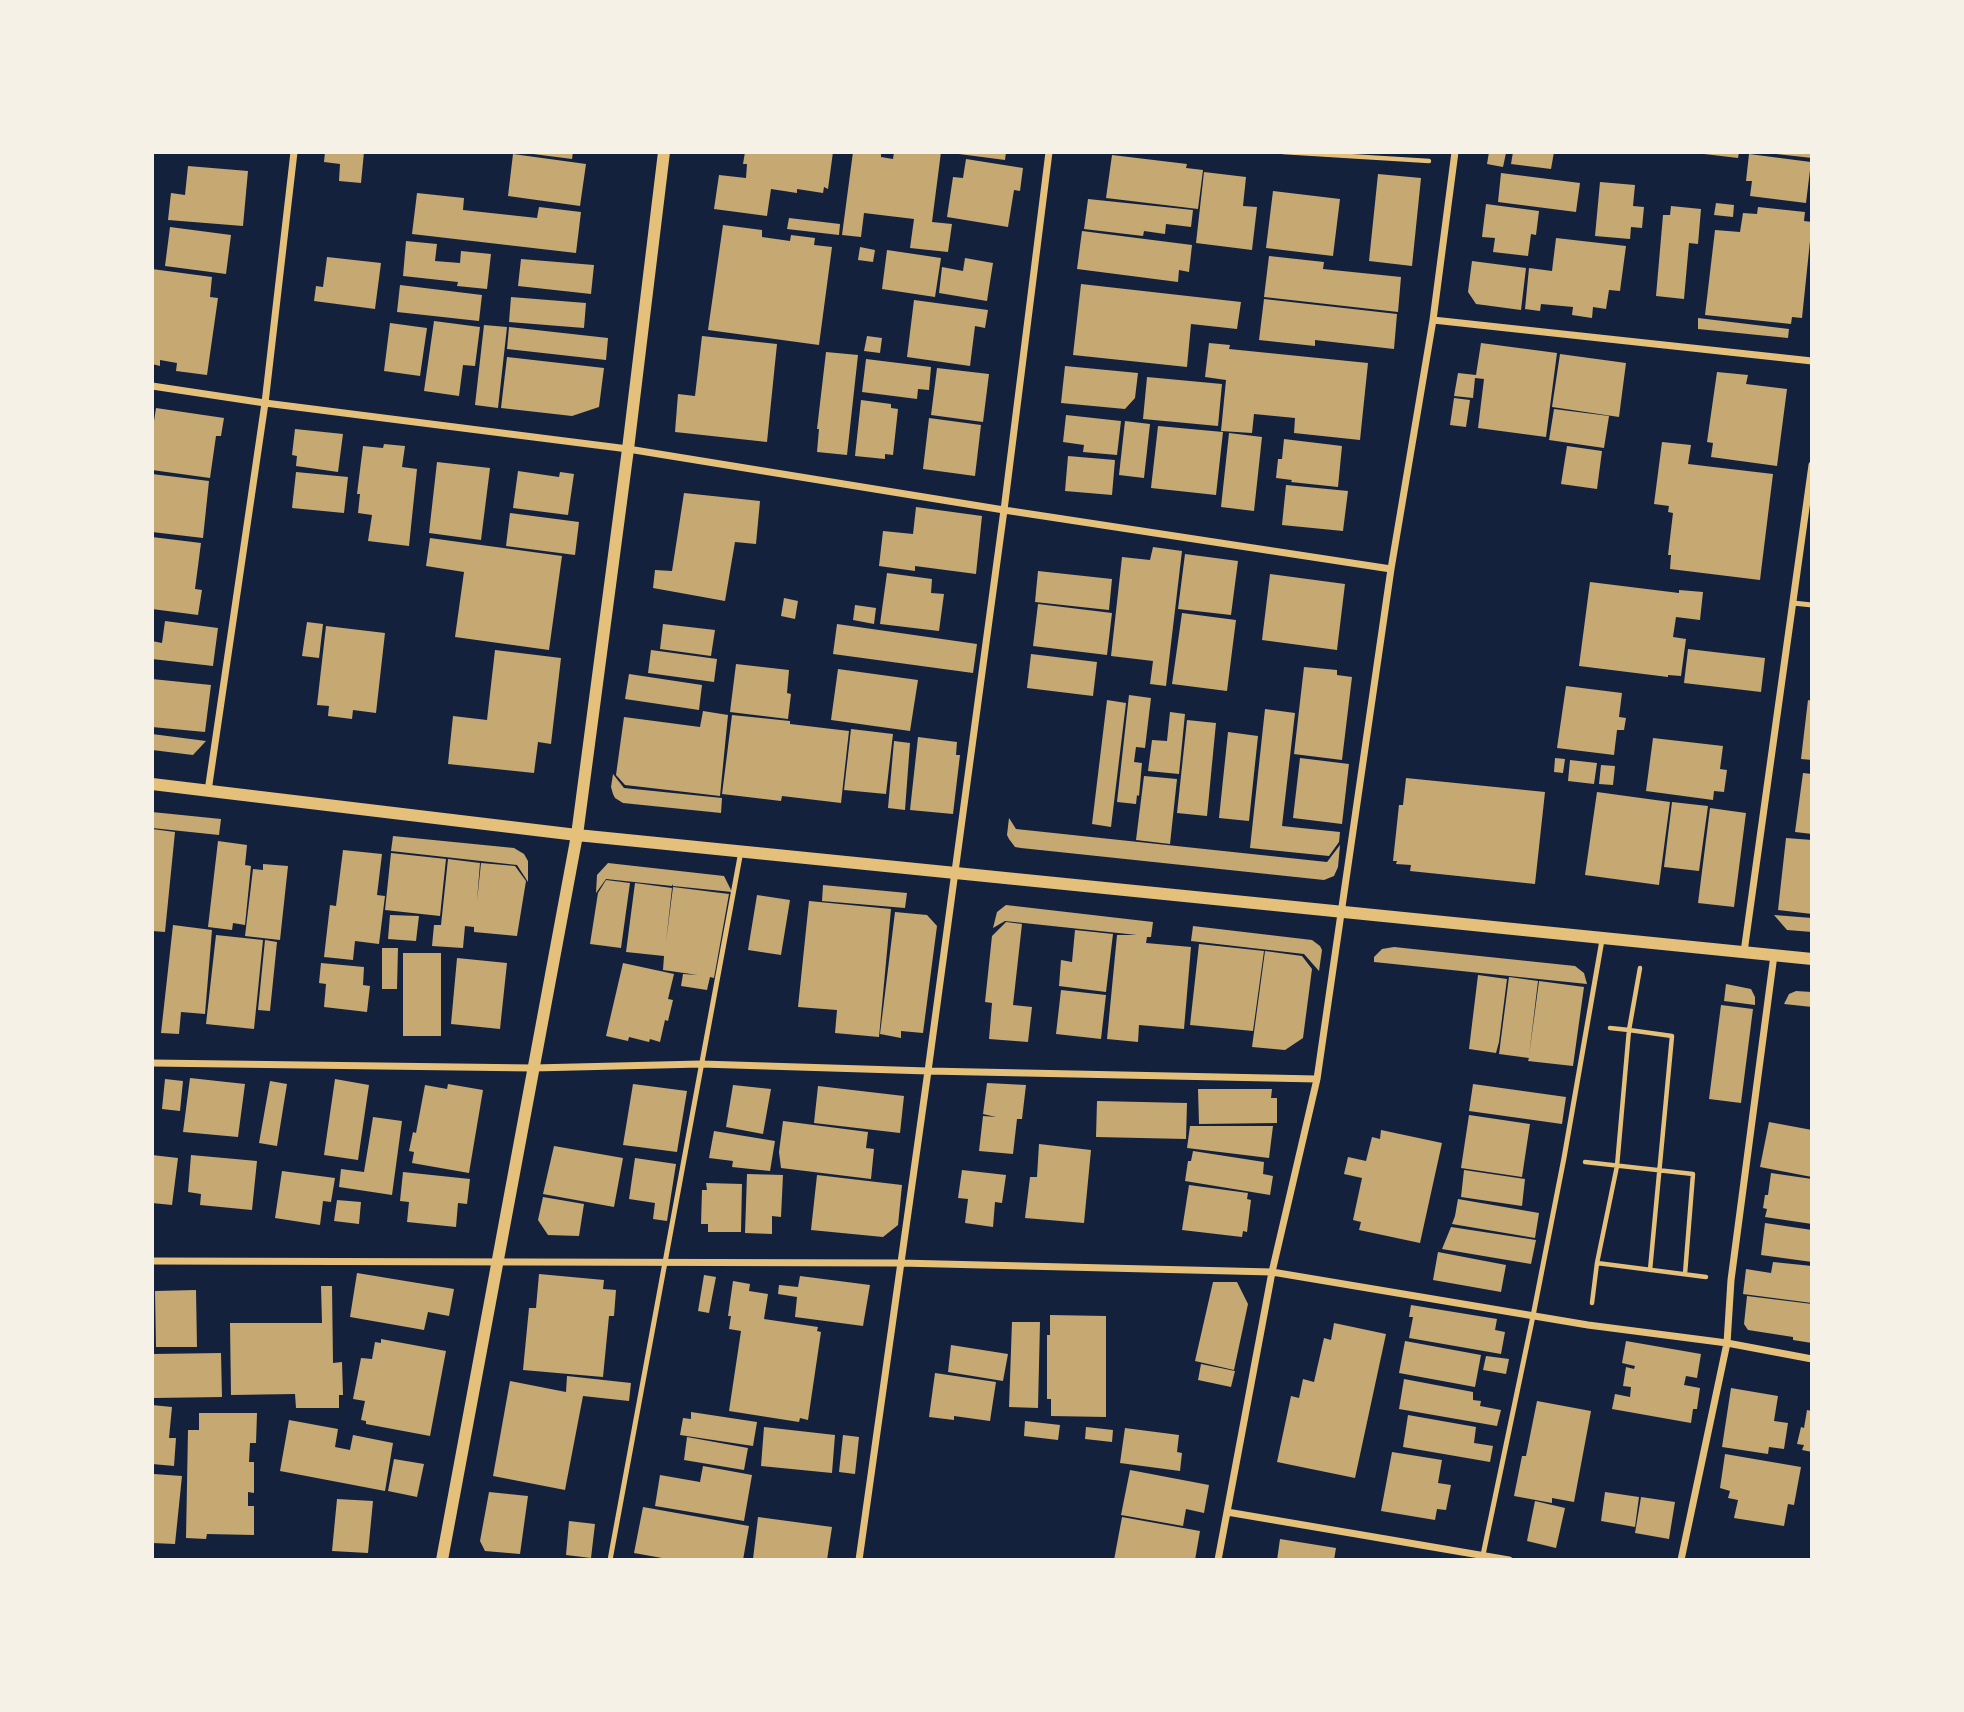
<!DOCTYPE html>
<html>
<head>
<meta charset="utf-8">
<style>
	body { margin:0 }
	#map { position:relative; width:1964px; height:1712px; overflow:hidden; background:#14213d; font-family:"Alegreya Sans",sans-serif }
	canvas { display:block }
	.frame { position:absolute; inset:0; border:154px solid #f6f1e7; pointer-events:none }
</style>
</head>
<body>
<div id="map">
<canvas width="1964" height="1712"></canvas>
<div class="frame"></div>
</div>
<script>
const ctx = document.querySelector('canvas').getContext('2d');
ctx.lineJoin = 'round';
function fill(path, color) { ctx.fillStyle = color; ctx.fill(path, 'evenodd'); }
const toPath = rows => new Path2D(rows.map(r => 'M' + r).join(''));
function stroke(path, color, width, dash) { ctx.strokeStyle = color; ctx.lineWidth = width; ctx.lineCap = dash ? 'butt' : 'round'; ctx.setLineDash(dash || []); ctx.stroke(path); }
fill(toPath([
	[325,152,364,152,361,183,339,181,340,164,324,162],
	[533,152,573,152,572,159,533,154],
	[745,152,833,152,828,189,824,187,823,193,797,189,797,193,771,189,767,216,714,209,719,175,746,178,747,164,743,164],
	[853,152,881,152,881,157,893,159,894,152,941,152,932,222,952,224,948,252,910,248,914,219,864,213,861,237,842,235],
	[959,152,1006,152,1005,160,959,154],
	[1489,152,1506,153,1503,167,1487,164],
	[1513,152,1554,152,1551,169,1511,164],
	[1704,152,1739,152,1738,158,1704,154],
	[1777,152,1812,152,1812,158,1776,154],
	[513,154,586,164,580,206,508,196],
	[1749,154,1811,162,1806,203,1750,196,1752,181,1746,181],
	[1112,155,1187,164,1186,168,1203,170,1198,209,1106,198],
	[966,159,1023,168,1020,191,1014,190,1008,227,947,217,953,177,963,178],
	[188,166,248,171,243,226,168,220,171,193,185,195],
	[1204,172,1246,177,1243,206,1257,207,1252,250,1196,243],
	[1501,173,1580,183,1576,212,1498,202],
	[1378,174,1421,178,1412,266,1369,261],
	[1600,182,1635,185,1633,206,1644,207,1642,228,1631,227,1630,239,1595,236],
	[1273,191,1340,199,1333,256,1266,248],
	[417,193,464,198,463,210,537,218,539,207,581,212,576,253,412,234],
	[1088,199,1193,210,1191,227,1166,224,1165,234,1144,231,1143,236,1084,229],
	[1716,203,1734,205,1733,217,1714,215],
	[1486,204,1539,211,1536,235,1531,234,1528,256,1493,252,1495,238,1482,237],
	[1671,206,1701,209,1698,244,1689,243,1684,299,1656,296,1663,215,1670,215],
	[1758,207,1805,212,1804,221,1812,222,1802,318,1792,317,1791,324,1705,315,1715,230,1740,232,1743,213,1757,214],
	[789,218,840,224,839,235,787,229],
	[723,225,762,230,762,237,790,241,791,235,815,238,814,245,832,247,819,345,708,330],
	[170,227,231,235,226,274,165,266],
	[1082,231,1192,245,1189,272,1179,270,1178,282,1077,269],
	[1556,238,1626,246,1620,291,1609,290,1606,309,1593,307,1592,318,1572,315,1573,307,1541,304,1540,311,1525,309,1529,268,1552,271],
	[406,241,437,244,435,261,460,263,461,251,491,254,487,289,457,286,458,282,403,276],
	[860,247,875,250,873,262,858,260],
	[887,250,941,258,935,297,882,289],
	[1269,256,1324,262,1323,269,1401,277,1398,312,1264,297],
	[327,257,381,263,375,309,314,301,316,286,323,287],
	[965,258,993,263,987,301,939,293,942,267,963,271],
	[521,259,594,265,591,294,518,286],
	[1472,261,1526,268,1521,310,1476,304,1468,292],
	[152,269,212,277,210,297,218,298,207,375,176,371,177,363,160,360,160,366,152,364],
	[1081,284,1241,302,1237,329,1191,324,1187,367,1073,355],
	[400,285,482,295,479,321,397,312],
	[511,297,586,303,584,328,509,322],
	[1264,299,1397,314,1394,349,1315,340,1315,346,1259,340],
	[914,300,988,310,985,328,975,326,970,366,907,357],
	[1698,318,1789,329,1788,338,1698,329],
	[434,321,480,327,475,366,463,365,459,396,424,391],
	[390,323,427,328,420,376,384,371],
	[484,325,507,327,498,408,475,405],
	[509,327,608,338,606,360,507,349],
	[702,336,777,344,767,442,675,432,678,394,695,396],
	[867,336,882,338,880,353,864,351],
	[1209,343,1230,345,1229,349,1368,363,1360,440,1294,433,1295,418,1254,414,1252,433,1221,431,1226,380,1205,377],
	[1481,343,1557,353,1546,437,1478,428,1484,379,1475,378,1473,398,1454,396,1458,373,1476,375],
	[826,352,858,355,847,455,817,452,819,429,817,429],
	[1560,354,1626,363,1619,417,1552,407],
	[507,357,604,368,599,407,572,416,501,408],
	[866,359,931,367,929,390,918,389,917,399,862,392],
	[1065,366,1138,373,1135,398,1125,409,1061,403],
	[937,368,989,374,983,422,931,415],
	[1717,372,1748,375,1746,384,1787,389,1777,466,1711,457,1713,443,1707,442],
	[1147,377,1222,384,1218,426,1143,419],
	[1454,398,1470,400,1466,427,1450,425],
	[861,400,891,404,891,408,898,409,893,455,885,454,885,459,855,456],
	[156,408,224,418,221,436,216,436,210,478,152,470,152,434],
	[1554,409,1609,416,1604,448,1549,440],
	[1066,415,1121,421,1117,455,1083,452,1084,445,1063,442],
	[929,418,981,425,975,476,923,469],
	[1125,421,1150,424,1144,478,1119,475],
	[1158,426,1223,432,1216,495,1151,488],
	[295,429,343,434,338,472,296,466,297,456,292,455],
	[1229,433,1262,437,1254,511,1221,507],
	[1284,439,1342,446,1338,487,1291,482,1292,480,1276,478,1278,459,1282,459],
	[1662,442,1691,445,1688,464,1773,474,1760,580,1670,569,1671,555,1668,555,1673,513,1668,512,1669,506,1654,504],
	[384,444,405,446,402,467,417,469,409,546,368,541,372,515,358,513,360,494,357,494,363,446,383,448],
	[1567,446,1602,451,1597,489,1561,484],
	[1068,456,1115,460,1112,495,1065,491],
	[437,462,490,468,481,540,429,533],
	[518,471,559,477,560,472,574,474,568,515,513,508],
	[296,472,348,477,344,513,292,508],
	[152,474,209,481,203,538,152,532],
	[1286,485,1348,491,1343,531,1282,525],
	[684,493,760,501,756,544,735,542,725,601,653,588,655,570,672,571],
	[916,507,982,516,976,574,915,566,915,571,879,566,883,531,913,534],
	[510,513,579,522,575,555,506,546],
	[152,537,201,543,195,589,202,590,198,615,152,609],
	[430,538,562,556,549,650,455,637,464,572,426,566],
	[1153,547,1182,551,1166,686,1150,684,1153,661,1111,656,1122,557,1150,560],
	[1185,554,1238,561,1231,615,1178,609],
	[1038,571,1112,579,1109,610,1035,602],
	[887,573,932,579,931,593,944,594,939,631,880,624],
	[1270,574,1345,584,1337,650,1262,640],
	[1590,582,1679,593,1679,590,1703,592,1700,620,1676,617,1673,637,1686,639,1681,676,1668,675,1668,677,1579,666],
	[784,598,798,601,795,619,781,616],
	[1038,604,1112,613,1107,655,1033,646],
	[855,605,876,608,874,624,853,620],
	[1182,613,1236,620,1227,691,1172,684],
	[165,621,218,628,213,666,152,659,152,641,162,643],
	[307,622,323,624,319,658,302,656],
	[663,624,715,630,711,656,660,649],
	[837,624,977,644,973,673,833,654],
	[326,626,385,633,376,713,353,710,352,719,328,716,329,706,317,705],
	[1688,649,1765,658,1761,692,1684,683],
	[495,650,561,658,551,744,538,742,534,773,448,764,453,716,487,720],
	[651,650,717,659,714,682,648,673],
	[1031,654,1097,662,1093,696,1027,688],
	[736,664,789,670,787,693,791,694,788,719,730,712],
	[1304,667,1337,670,1337,675,1352,677,1342,760,1294,754],
	[838,669,918,680,910,731,831,720],
	[629,674,702,685,699,710,625,699],
	[152,679,211,685,205,732,152,727],
	[1566,686,1622,693,1619,717,1626,718,1624,730,1617,730,1614,755,1557,748],
	[1129,695,1151,698,1145,748,1136,747,1134,762,1142,763,1139,796,1137,795,1136,804,1117,802],
	[1107,700,1126,703,1111,827,1092,824],
	[1808,700,1812,701,1812,760,1801,759],
	[1265,709,1295,713,1282,826,1340,832,1339,842,1329,856,1250,848],
	[703,711,728,715,720,796,625,785,616,775,624,717,700,727],
	[1170,712,1185,714,1179,774,1148,771,1152,740,1167,741],
	[732,715,790,721,790,724,849,731,841,803,782,796,781,801,722,794],
	[1187,720,1216,723,1207,816,1177,813],
	[851,729,893,734,886,794,844,790],
	[1228,732,1258,736,1249,821,1219,818],
	[152,734,206,741,193,755,152,750],
	[918,737,957,742,956,755,960,755,953,814,910,810],
	[1653,738,1723,746,1720,769,1727,770,1724,792,1714,791,1713,800,1646,791],
	[894,741,910,743,905,810,888,808],
	[1300,758,1349,764,1342,824,1293,818],
	[1555,758,1565,759,1563,773,1554,772],
	[1570,760,1597,763,1594,784,1568,781],
	[1601,765,1615,766,1613,785,1599,784],
	[1803,773,1812,774,1812,834,1795,832],
	[613,774,624,788,722,798,721,813,623,803,615,798,613,794,611,787],
	[1144,776,1177,779,1170,844,1136,840],
	[1406,778,1545,792,1535,884,1410,871,1411,865,1396,864,1397,861,1393,861,1399,805,1403,805],
	[1597,792,1670,802,1659,885,1585,875],
	[1672,802,1708,806,1699,871,1664,867],
	[1710,808,1746,813,1734,907,1698,903],
	[152,812,221,819,219,835,152,828],
	[1009,818,1016,829,1327,862,1340,845,1338,867,1334,876,1324,880,1021,848,1015,847,1009,839,1007,835],
	[152,829,175,832,165,932,152,931],
	[393,836,514,848,524,854,528,861,528,882,517,865,391,851],
	[1786,838,1812,840,1812,914,1778,910],
	[218,841,247,845,245,865,251,866,245,925,233,923,232,930,208,927],
	[343,850,382,854,377,895,385,896,379,944,355,941,353,960,324,957,330,905,336,906],
	[391,853,446,859,440,916,385,910],
	[448,859,480,863,477,901,481,863,515,866,526,881,517,936,474,932,474,927,465,926,463,948,432,946,434,925,441,925],
	[608,863,724,876,732,892,673,886,673,884,672,886,606,879,596,893,597,875],
	[263,864,288,866,280,940,245,936,253,869,263,870],
	[606,880,630,883,621,948,590,944,598,893],
	[635,883,672,888,666,942,673,887,729,894,714,978,710,977,707,990,681,986,683,974,698,975,663,970,664,956,626,952],
	[823,885,907,893,905,908,822,901],
	[757,895,790,900,781,955,748,950],
	[809,901,891,909,879,1037,835,1033,837,1010,798,1007],
	[1006,905,1153,922,1151,937,1147,937,1146,943,1191,947,1184,1029,1139,1025,1138,1042,1107,1039,1117,935,1137,935,1005,921,993,928,997,912],
	[895,912,927,915,937,926,923,1033,901,1031,901,1038,880,1034],
	[390,915,419,916,416,941,388,939],
	[1774,915,1812,918,1812,932,1787,930],
	[1006,922,1022,924,1013,1005,1032,1007,1028,1042,989,1039,992,1003,985,1002,992,936],
	[173,925,212,930,205,1014,181,1012,179,1034,161,1033],
	[1193,926,1312,940,1320,946,1322,950,1319,971,1304,954,1191,941],
	[1075,930,1113,934,1106,992,1059,986,1061,960,1072,962],
	[216,935,263,940,254,1029,206,1024],
	[265,940,277,942,270,1011,258,1010],
	[1199,944,1264,951,1253,1031,1190,1025],
	[1394,947,1575,966,1584,973,1587,984,1374,962,1374,957,1382,949],
	[382,948,398,948,397,989,382,989],
	[1265,951,1302,956,1312,969,1303,1038,1285,1050,1252,1047],
	[403,953,441,953,441,1036,403,1036],
	[457,958,507,963,500,1029,451,1024],
	[321,963,364,967,363,985,370,986,367,1012,324,1007,326,984,319,983],
	[623,963,674,974,668,999,673,1000,668,1021,665,1020,660,1042,650,1039,649,1042,629,1037,628,1041,606,1036],
	[1478,975,1507,979,1499,1042,1496,1053,1469,1049],
	[1509,977,1538,981,1529,1056,1539,981,1584,987,1573,1066,1528,1061,1529,1058,1499,1054],
	[1726,984,1751,989,1755,997,1755,1005,1724,1001],
	[1061,990,1106,995,1101,1039,1056,1034],
	[1796,991,1812,992,1812,1007,1784,1004,1789,994],
	[1721,1005,1753,1009,1741,1103,1709,1099],
	[190,1078,245,1084,238,1137,183,1132],
	[165,1079,183,1081,180,1111,162,1109],
	[335,1079,369,1085,358,1160,324,1155],
	[270,1081,287,1084,277,1146,259,1143],
	[987,1083,1026,1085,1022,1119,1017,1119,1013,1154,979,1151,983,1116,996,1117,983,1114],
	[448,1084,483,1090,469,1173,412,1163,414,1152,409,1151,413,1132,416,1133,425,1085,447,1089],
	[633,1084,687,1091,677,1152,623,1145],
	[1473,1084,1566,1097,1562,1124,1469,1111],
	[733,1085,771,1089,763,1134,726,1127],
	[818,1086,904,1096,900,1133,814,1123],
	[1198,1089,1272,1089,1271,1098,1277,1098,1277,1123,1199,1124],
	[1097,1101,1187,1103,1186,1139,1096,1137],
	[1469,1115,1530,1124,1522,1177,1461,1168],
	[373,1117,402,1121,392,1195,339,1187,341,1169,364,1172],
	[783,1121,868,1132,866,1148,874,1149,871,1179,781,1168,779,1152],
	[1769,1122,1812,1130,1812,1177,1760,1167],
	[1190,1126,1273,1126,1269,1158,1187,1148],
	[1381,1130,1442,1143,1420,1243,1359,1230,1361,1222,1353,1220,1362,1178,1344,1174,1348,1157,1366,1161,1372,1137,1380,1139],
	[714,1131,775,1141,770,1171,732,1167,733,1161,709,1158],
	[1039,1144,1091,1150,1084,1223,1025,1218,1030,1177,1037,1177],
	[554,1146,623,1158,614,1207,543,1194],
	[1193,1151,1264,1162,1263,1174,1273,1176,1270,1195,1185,1181,1188,1161,1191,1161],
	[152,1155,178,1158,172,1205,152,1203],
	[191,1155,257,1161,252,1210,200,1205,201,1194,188,1192],
	[635,1158,676,1164,667,1221,653,1219,655,1203,629,1199],
	[962,1170,1006,1175,1002,1203,995,1202,993,1227,965,1223,968,1199,958,1198],
	[1464,1170,1525,1179,1522,1206,1461,1197],
	[282,1171,335,1178,331,1202,323,1201,320,1225,275,1218],
	[403,1172,470,1179,467,1204,458,1203,456,1227,407,1222,409,1202,400,1201],
	[1771,1173,1812,1179,1812,1224,1765,1217,1767,1209,1763,1208,1765,1195,1768,1195],
	[747,1174,783,1175,781,1217,772,1216,772,1234,745,1233],
	[817,1175,902,1185,898,1225,883,1237,811,1230],
	[706,1183,742,1184,741,1232,708,1232,708,1224,701,1224,702,1190,707,1190],
	[1189,1185,1248,1193,1247,1199,1251,1200,1247,1232,1243,1231,1242,1237,1182,1230],
	[543,1197,584,1204,579,1236,548,1235,538,1220],
	[1458,1199,1539,1213,1535,1238,1452,1224,1455,1216],
	[337,1200,361,1202,359,1224,334,1221],
	[1765,1223,1812,1230,1812,1262,1761,1255],
	[1451,1227,1536,1240,1531,1264,1442,1249],
	[1438,1252,1506,1265,1501,1292,1433,1280],
	[1773,1262,1812,1266,1812,1303,1743,1294,1746,1269,1771,1273],
	[357,1273,454,1289,449,1316,428,1312,424,1330,350,1317],
	[539,1274,604,1280,603,1289,616,1290,614,1316,609,1316,603,1377,523,1370,529,1308,536,1308],
	[704,1275,716,1277,709,1313,698,1311],
	[800,1276,870,1285,863,1326,795,1317,797,1297,778,1294,779,1285,798,1287],
	[733,1281,750,1284,749,1291,768,1294,764,1319,818,1327,817,1331,821,1332,808,1420,800,1418,799,1422,729,1411,741,1331,729,1329,731,1316,728,1316],
	[1213,1282,1237,1282,1248,1304,1234,1370,1195,1361],
	[321,1286,332,1286,333,1363,342,1362,343,1395,339,1395,339,1408,296,1408,295,1394,231,1395,230,1323,322,1323],
	[196,1290,197,1347,156,1347,155,1291],
	[1747,1296,1812,1304,1812,1343,1793,1340,1793,1337,1748,1330,1744,1324],
	[1411,1305,1497,1319,1495,1330,1505,1332,1501,1354,1409,1338,1413,1317,1409,1317],
	[1050,1315,1106,1316,1106,1417,1051,1416,1051,1399,1047,1399,1047,1335,1050,1335],
	[1012,1322,1040,1322,1038,1408,1009,1407],
	[1334,1323,1386,1334,1355,1478,1277,1462,1291,1396,1299,1398,1303,1379,1314,1382,1324,1338,1331,1340],
	[381,1339,446,1351,430,1436,366,1424,366,1421,361,1420,365,1401,353,1399,361,1358,372,1359,375,1342,381,1343],
	[1405,1341,1481,1355,1475,1387,1399,1373],
	[1626,1341,1701,1354,1697,1378,1686,1376,1684,1385,1700,1388,1697,1409,1693,1409,1691,1423,1612,1409,1615,1394,1630,1397,1631,1387,1623,1386,1626,1367,1634,1369,1635,1366,1622,1363],
	[951,1345,1008,1354,1003,1381,948,1372],
	[221,1353,222,1397,154,1398,153,1354],
	[1486,1356,1509,1359,1506,1374,1483,1370],
	[1201,1364,1235,1371,1231,1387,1198,1380],
	[935,1373,996,1382,990,1421,954,1416,954,1420,929,1417],
	[567,1376,631,1383,629,1401,583,1396,565,1490,493,1476,510,1381,566,1392],
	[1404,1379,1473,1392,1473,1400,1481,1401,1480,1406,1501,1410,1497,1426,1399,1409],
	[1731,1388,1778,1396,1774,1421,1788,1423,1784,1449,1769,1447,1768,1454,1722,1447],
	[1537,1401,1591,1411,1574,1502,1552,1498,1552,1503,1514,1496,1522,1456,1526,1456],
	[152,1405,172,1407,169,1438,176,1438,174,1466,152,1464],
	[1807,1410,1812,1411,1812,1452,1802,1450,1804,1445,1797,1444,1801,1427,1804,1428],
	[691,1412,757,1422,753,1446,680,1435,683,1418,691,1419],
	[199,1413,257,1413,256,1443,250,1443,249,1462,254,1462,254,1493,248,1492,248,1506,254,1506,254,1535,207,1534,206,1539,186,1538,188,1430,199,1430],
	[1408,1415,1476,1427,1474,1443,1493,1446,1490,1462,1403,1447],
	[289,1420,338,1429,335,1447,350,1450,353,1435,393,1443,385,1491,280,1471],
	[1025,1421,1060,1425,1058,1440,1024,1436],
	[764,1427,835,1435,832,1473,761,1466],
	[1086,1427,1113,1430,1112,1442,1085,1439],
	[1125,1428,1179,1435,1177,1452,1182,1453,1180,1471,1120,1463],
	[843,1435,859,1437,855,1474,839,1472],
	[687,1437,748,1448,744,1470,684,1460],
	[1392,1452,1442,1460,1438,1483,1451,1485,1446,1510,1437,1509,1435,1520,1381,1511],
	[1725,1454,1801,1467,1794,1505,1788,1504,1784,1526,1734,1518,1738,1500,1728,1498,1730,1491,1720,1488],
	[394,1459,424,1464,417,1497,388,1491],
	[703,1466,752,1475,744,1521,655,1506,660,1475,700,1482],
	[1130,1470,1209,1485,1204,1513,1186,1509,1183,1526,1121,1515],
	[154,1474,182,1476,175,1544,152,1543],
	[489,1492,528,1496,520,1554,485,1551,480,1541],
	[1605,1492,1639,1497,1635,1527,1601,1521],
	[1641,1497,1675,1502,1669,1539,1635,1533],
	[337,1499,373,1501,368,1553,332,1551],
	[1535,1501,1565,1508,1556,1548,1527,1541],
	[643,1507,749,1526,743,1560,673,1560,634,1553],
	[758,1517,832,1527,827,1560,753,1559],
	[1122,1517,1200,1531,1195,1560,1114,1560],
	[569,1521,595,1524,591,1558,566,1555],
	[1280,1539,1336,1548,1334,1560,1277,1560]
]), '#c6a872');
stroke(toPath([
	[1283,152,1429,161],
	[1610,1028,1629,1030,1640,968],
	[1585,1162,1693,1174,1685,1274],
	[1597,1263,1617,1166,1629,1030,1672,1036,1650,1270],
	[1592,1303,1597,1263,1706,1277]
]), '#e5c07b', 4.5);
stroke(toPath([
	[1793,603,1812,605],
	[1483,1555,1533,1316,1564,1158,1602,940],
	[610,1560,741,851]
]), '#e5c07b', 5);
stroke(toPath([
	[1433,320,1812,361],
	[152,386,265,403,628,449,1004,510,1391,569],
	[208,791,265,403,294,152],
	[1744,952,1812,465],
	[152,1063,533,1068,701,1064,928,1071,1317,1079],
	[152,1261,900,1263,1272,1272,1588,1325,1727,1343,1812,1359],
	[1227,1512,1509,1560],
	[859,1560,928,1071,1004,510,1049,152],
	[1218,1560,1272,1272,1317,1079,1391,569,1433,320,1455,152],
	[1681,1560,1727,1343,1731,1280,1774,955]
]), '#e5c07b', 7);
stroke(toPath([
	[152,784,577,835,1812,959],
	[442,1560,577,835,628,449,664,152]
]), '#e5c07b', 12);
</script>
</body>
</html>
